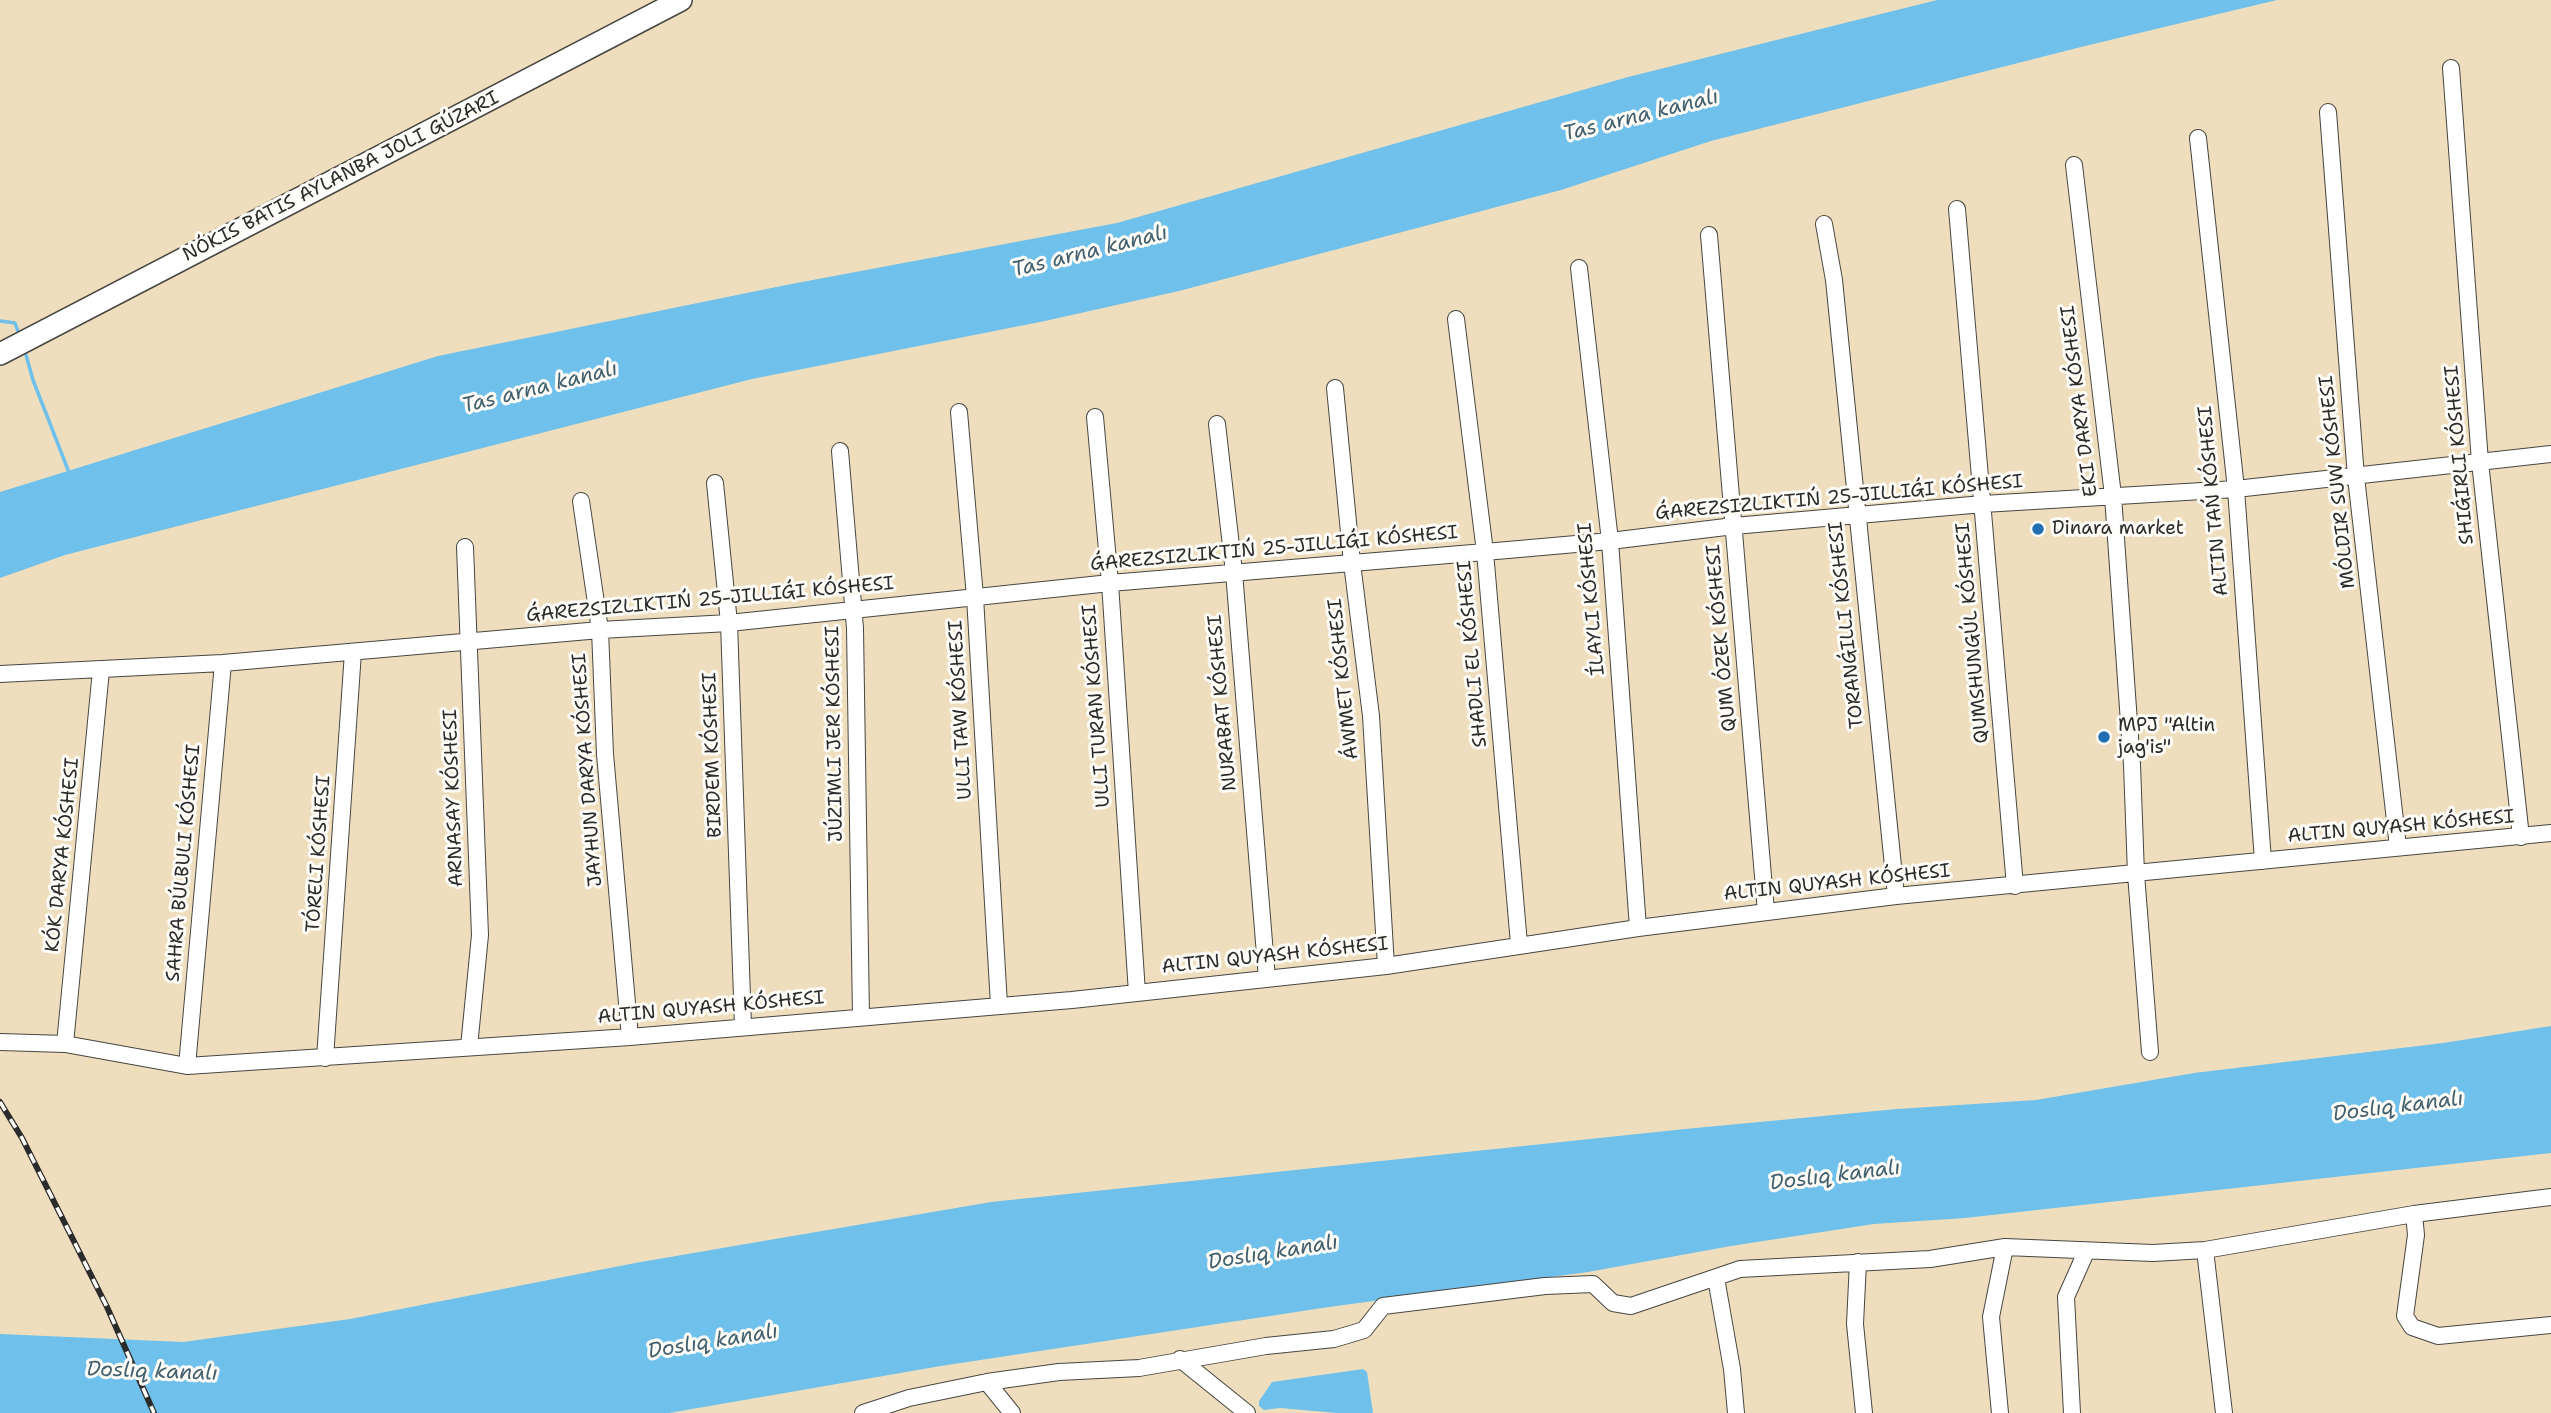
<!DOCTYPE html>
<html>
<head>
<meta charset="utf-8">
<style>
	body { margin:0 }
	canvas { display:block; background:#efdebd }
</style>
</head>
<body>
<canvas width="2551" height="1413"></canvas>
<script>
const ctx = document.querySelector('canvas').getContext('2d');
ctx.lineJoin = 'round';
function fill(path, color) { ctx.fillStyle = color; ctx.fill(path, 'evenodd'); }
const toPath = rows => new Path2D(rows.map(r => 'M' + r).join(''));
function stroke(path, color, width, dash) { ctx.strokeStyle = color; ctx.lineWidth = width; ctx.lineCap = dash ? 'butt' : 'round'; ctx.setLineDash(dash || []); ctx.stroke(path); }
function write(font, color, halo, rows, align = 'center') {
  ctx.font = font + ' "Shantell Sans",sans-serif'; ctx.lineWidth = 6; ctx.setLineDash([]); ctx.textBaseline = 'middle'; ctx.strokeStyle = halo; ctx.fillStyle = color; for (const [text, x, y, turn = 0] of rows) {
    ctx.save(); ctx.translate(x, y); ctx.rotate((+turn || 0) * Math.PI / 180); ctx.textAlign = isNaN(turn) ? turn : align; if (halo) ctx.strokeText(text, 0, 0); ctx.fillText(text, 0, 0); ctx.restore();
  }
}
fill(toPath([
	[1937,0,2277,0,2085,46,1711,141,1561,190,1179,291,1045,321,752,379,65,555,0,578,0,492,438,356,786,285,1117,223,1628,77],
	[2551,1026,2551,1153,1965,1218,1874,1224,1731,1246,1588,1272,1329,1307,941,1366,669,1413,0,1413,0,1334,183,1342,350,1319,635,1263,991,1202,1685,1129,1897,1109,2036,1100,2194,1073,2443,1043],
	[1363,1369,1367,1372,1373,1413,1337,1413,1280,1408,1264,1410,1259,1406,1259,1401,1272,1382]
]), '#6fc1eb');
stroke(toPath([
	[0,321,15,323,19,334],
	[26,355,33,380,70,475]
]), '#6fc1eb', 3.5);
const minor = toPath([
	[2451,68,2480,462,2521,837],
	[2328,112,2356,477,2398,847],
	[2198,138,2236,489,2263,861],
	[2074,165,2113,496,2132,765,2136,874,2150,1052],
	[1957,209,2015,886],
	[1824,224,1834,280,1896,896],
	[1709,235,1766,912],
	[1579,268,1610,541,1638,928],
	[1456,319,1485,552,1519,944],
	[1335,388,1352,563,1371,716,1386,966],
	[959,412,975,597,999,1005],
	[1095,417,1110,583,1137,993],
	[1217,424,1234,572,1267,979],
	[840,451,855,628,861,1017],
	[715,483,729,623,743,1026],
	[581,501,600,630,605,754,630,1037],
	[465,547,480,935,469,1047],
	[0,674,223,663,600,630,729,623,1110,583,1485,552,1610,541,1734,526,1983,504,2236,489,2551,454],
	[0,1042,65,1044,187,1066,630,1037,1072,1000,1386,966,1638,928,1896,896,2551,833],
	[65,1044,101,670],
	[325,1058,353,652],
	[187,1066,223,663],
	[2414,1214,2416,1235,2405,1316,2412,1327,2438,1336,2551,1325],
	[2205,1250,2224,1413],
	[1858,1262,1855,1324,1864,1413],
	[1716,1278,1732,1369,1736,1413],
	[1180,1359,1247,1413],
	[987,1382,1012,1413],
	[863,1413,909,1398,987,1382,1059,1372,1139,1368,1266,1346,1334,1339,1364,1330,1383,1306,1545,1286,1593,1284,1613,1303,1631,1306,1740,1269,1930,1259,2005,1247,2153,1253,2205,1250,2414,1214,2551,1197],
	[2000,1413,1991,1317,2005,1247],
	[2072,1413,2066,1297,2086,1252]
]);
const major = toPath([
	[0,354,681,0]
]);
stroke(minor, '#484641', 18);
stroke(major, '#484641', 24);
stroke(minor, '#fff', 16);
stroke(major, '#fff', 21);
const rail = toPath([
	[0,1102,22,1138,107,1307,154,1413]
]);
stroke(rail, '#2b2b2b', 6);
stroke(rail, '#fdfcf7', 3.5, [10]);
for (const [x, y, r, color] of [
	[2038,529,7,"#1f6fb2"],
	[2104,737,7,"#1f6fb2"]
]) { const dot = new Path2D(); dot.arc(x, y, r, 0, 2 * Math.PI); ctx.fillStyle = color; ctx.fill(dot); stroke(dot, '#fdfcf7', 2.5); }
write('19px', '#2b2b2b', '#fdfcf7', [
	["NÓKIS BATIS AYLANBA JOLI GÚZARI",341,177,-27],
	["EKI DARYA KÓSHESI",2080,401,-97],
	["SHIǴIRLI KÓSHESI",2460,455,-95],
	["MÓLDIR SUW KÓSHESI",2338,482,-96],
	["ǴAREZSIZLIKTIŃ 25-JILLIǴI KÓSHESI",1839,498,-5],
	["ALTIN TAŃ KÓSHESI",2214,501,-95],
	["ǴAREZSIZLIKTIŃ 25-JILLIǴI KÓSHESI",1274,549,-5],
	["ÍLAYLI KÓSHESI",1592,599,-95],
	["ǴAREZSIZLIKTIŃ 25-JILLIǴI KÓSHESI",710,600,-5],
	["TORANǴILLI KÓSHESI",1847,625,-96],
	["QUMSHUNGÚL KÓSHESI",1973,633,-95],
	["QUM ÓZEK KÓSHESI",1722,638,-95],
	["SHADLI EL KÓSHESI",1473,654,-95],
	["ÁWMET KÓSHESI",1344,679,-96],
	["NURABAT KÓSHESI",1223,703,-95],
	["ULLI TURAN KÓSHESI",1097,706,-94],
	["ULLI TAW KÓSHESI",961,710,-93],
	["JÚZIMLI JER KÓSHESI",835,734,-91],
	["BIRDEM KÓSHESI",713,755,-92],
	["JAYHUN DARYA KÓSHESI",588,770,-94],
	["ARNASAY KÓSHESI",454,798,-92],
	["ALTIN QUYASH KÓSHESI",2401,827,-5],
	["TÓRELI KÓSHESI",319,854,-86],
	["KÓK DARYA KÓSHESI",63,855,-84],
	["SAHRA BÚLBULI KÓSHESI",184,863,-85],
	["ALTIN QUYASH KÓSHESI",1837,883,-6],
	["ALTIN QUYASH KÓSHESI",1275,956,-6],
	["ALTIN QUYASH KÓSHESI",711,1008,-5]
]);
write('19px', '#2b2b2b', '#fdfcf7', [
	["Dinara market",2052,529],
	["MPJ \"Altin",2118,726],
	["jag'is\"",2118,748]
], 'left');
write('italic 21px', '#43606e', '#fdfcf7', [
	["Tas arna kanalı",1641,116,-14],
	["Tas arna kanalı",1090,252,-14],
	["Tas arna kanalı",540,388,-14],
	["Doslıq kanalı",2398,1107,-7],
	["Doslıq kanalı",1835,1176,-7],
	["Doslıq kanalı",1273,1253,-9],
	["Doslıq kanalı",713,1342,-9],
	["Doslıq kanalı",152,1372,2]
]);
</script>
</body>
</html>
